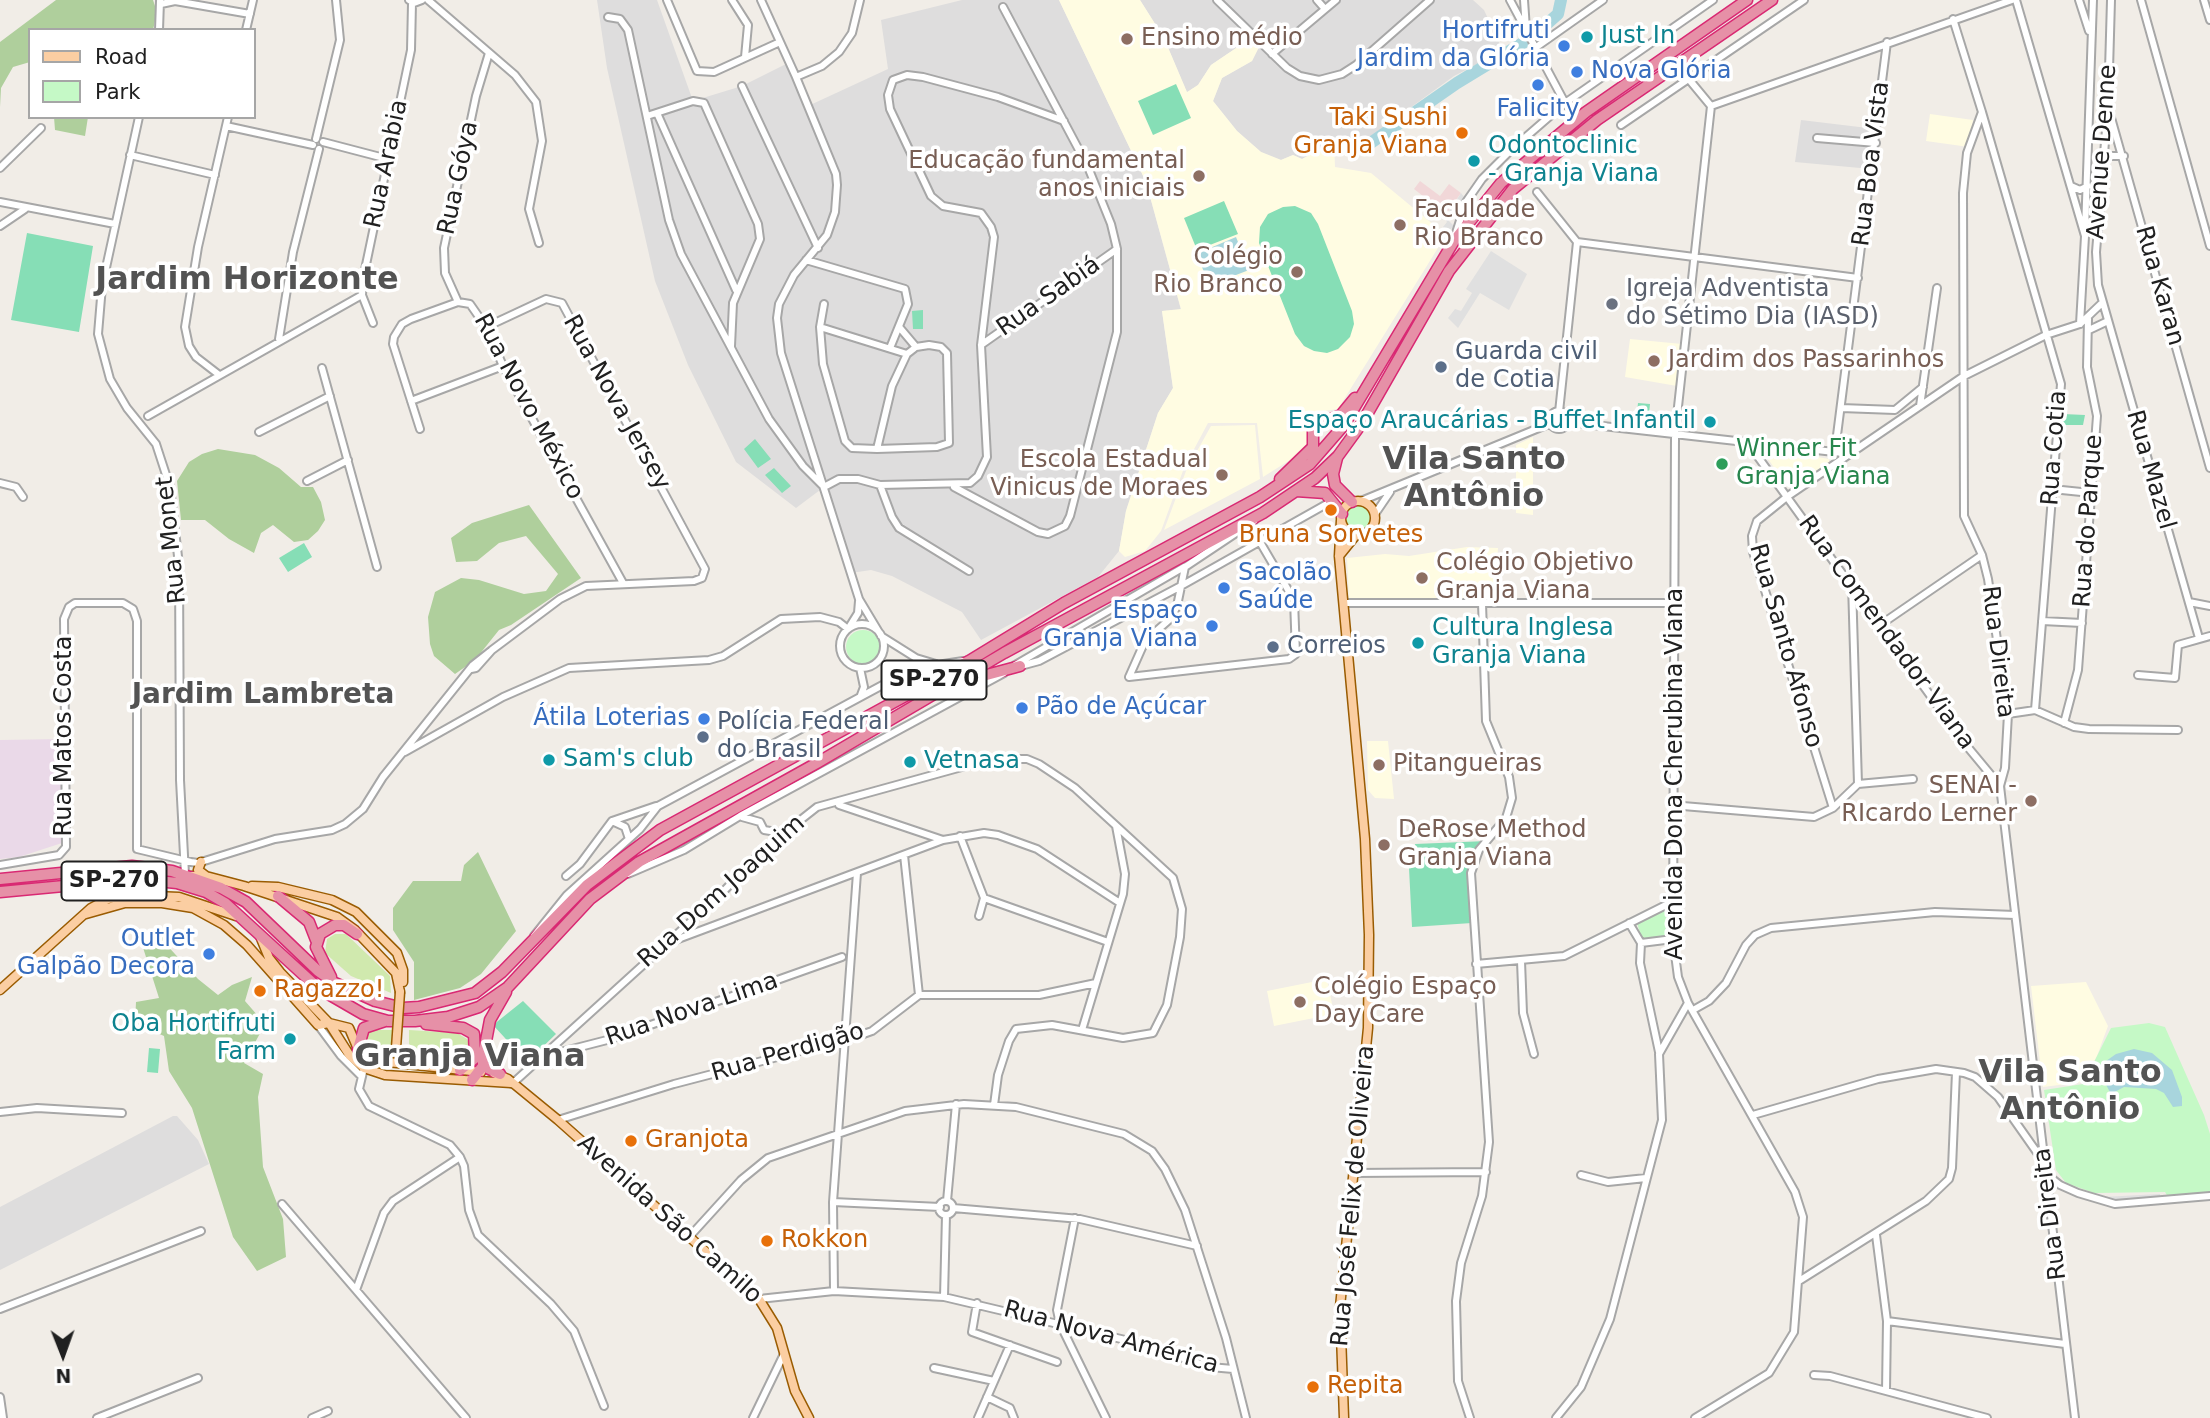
<!DOCTYPE html>
<html>
<head>
<meta charset="utf-8">
<style>
	body { margin:0 }
	#map { position:relative; width:2210px; height:1418px; overflow:hidden; background:#f1ede7; font-family:"DejaVu Sans",sans-serif }
	canvas { display:block }
	.legend { position:absolute; left:28px; top:28px; width:228px; height:91px; box-sizing:border-box; background:#fff; border:2px solid #a6a6a6; margin:0; padding:9px 12px; list-style:none; font-size:21px; color:#202020 }
	.legend li { display:flex; align-items:center; gap:14px; height:35px }
	.legend b { width:35px; border:2px solid #a6a6a6 }
	.north { position:absolute; left:28px; top:1320px; width:70px; height:70px; -webkit-text-stroke:5px #fff; paint-order:stroke; rotate:179deg; font-size:19px; font-weight:700; line-height:28px; text-align:center; color:#202020 }
	.north::after { content:''; display:block; margin:auto; width:24px; height:32px; background:#202020; clip-path:polygon(50% 0,100% 100%,50% 72%,0 100%) }
</style>
</head>
<body>
<div id="map">
<canvas width="2210" height="1418"></canvas>
<ul class="legend">
<li><b style="height:9px;background:#fbcea2"></b>Road</li>
<li><b style="height:19px;background:#c5f9c6"></b>Park</li>
</ul>
<div class="north">N</div>
</div>
<script>
const ctx = document.querySelector('canvas').getContext('2d');
ctx.lineJoin = 'round';
function fill(path, color) { ctx.fillStyle = color; ctx.fill(path, 'evenodd'); }
const toPath = rows => new Path2D(rows.map(r => 'M' + r).join(''));
function stroke(path, color, width, dash) { ctx.strokeStyle = color; ctx.lineWidth = width; ctx.lineCap = dash ? 'butt' : 'round'; ctx.setLineDash(dash || []); ctx.stroke(path); }
function write(font, color, halo, rows, align = 'center') {
  ctx.font = font + ' "DejaVu Sans",sans-serif'; ctx.lineWidth = 7; ctx.setLineDash([]); ctx.textBaseline = 'middle'; ctx.strokeStyle = halo; ctx.fillStyle = color; for (const [text, x, y, turn = 0] of rows) {
    ctx.save(); ctx.translate(x, y); ctx.rotate((+turn || 0) * Math.PI / 180); ctx.textAlign = isNaN(turn) ? turn : align; if (halo) ctx.strokeText(text, 0, 0); ctx.fillText(text, 0, 0); ctx.restore();
  }
}
fill(toPath([
	[597,0,657,0,693,101,742,86,790,62,808,106,888,69,881,20,962,0,1059,0,1146,182,1181,310,1162,311,1173,388,1158,413,1126,511,1119,551,1098,577,981,640,962,612,892,576,871,570,851,573,828,484,795,396,824,487,796,508,736,462,688,365,655,281,607,68],
	[1140,0,1473,0,1484,10,1503,51,1454,76,1359,145,1335,154,1333,142,1302,159,1293,155,1281,160,1261,152,1237,131,1213,101,1222,78,1252,61,1260,45,1251,38,1211,65,1198,85,1187,93,1164,38],
	[1801,120,1876,129,1871,169,1795,162],
	[173,1116,177,1116,198,1140,209,1164,0,1270,0,1207]
]), '#dedddd');
fill(toPath([
	[1420,181,1440,196,1449,184,1461,193,1446,214,1414,189]
]), '#f1d7d8');
fill(toPath([
	[61,739,62,843,19,857,0,859,0,740]
]), '#ead9e8');
fill(toPath([
	[1059,0,1140,0,1164,38,1187,92,1198,85,1211,65,1251,38,1260,45,1252,61,1222,78,1213,101,1237,131,1261,152,1281,160,1293,155,1302,159,1334,142,1335,167,1371,173,1446,235,1338,409,1318,412,1311,421,1306,450,1263,477,1257,423,1208,423,1184,468,1161,531,1145,551,1125,557,1119,551,1126,511,1158,413,1173,388,1162,311,1181,309,1146,182],
	[1930,114,1973,120,1969,147,1926,141],
	[1630,339,1682,344,1677,386,1625,377],
	[1255,425,1260,479,1164,530,1186,471,1211,426],
	[1533,437,1533,515,1516,513,1516,445],
	[1771,449,1829,459,1829,467,1797,487,1790,486,1784,482,1766,456,1767,450],
	[1467,547,1498,548,1494,603,1352,603,1349,598,1347,558,1385,554,1409,556],
	[1367,741,1388,741,1394,799,1375,798,1368,790],
	[1327,979,1334,1014,1274,1026,1267,991],
	[2086,982,2108,1026,2097,1056,2083,1082,2043,1087,2031,986]
]), '#fffce2');
fill(toPath([
	[335,934,346,934,390,976,391,993,351,976,325,953,327,939],
	[373,1030,392,1030,391,1048,382,1055,375,1056,364,1044,364,1036],
	[409,1030,457,1033,467,1039,471,1048,468,1058,421,1056,409,1044]
]), '#d0e9ae');
fill(toPath([
	[56,0,153,0,157,12,153,30,30,30,30,62,13,67,1,88,0,107,0,42],
	[54,117,88,117,85,136,55,130],
	[218,449,255,455,279,468,301,487,313,487,321,502,325,520,318,531,308,540,294,542,273,525,261,533,254,553,229,539,205,520,181,520,177,481,189,462,202,454],
	[529,505,581,578,511,625,499,630,475,660,455,674,434,656,430,644,428,617,435,592,461,578,479,580,524,594,546,591,558,574,526,536,499,543,477,561,456,562,451,538,472,523],
	[478,852,516,931,481,974,460,988,414,1000,414,962,393,930,393,908,413,881,461,881,464,865],
	[139,935,165,937,163,941,198,979,218,995,232,985,252,977,245,1001,265,1024,244,1063,263,1074,258,1097,263,1167,283,1219,286,1257,257,1271,233,1237,192,1108,169,1071,164,1036,135,1023,136,1002,159,998]
]), '#afcf9c');
fill(toPath([
	'1346 517a14 14 0 1 1 28 0a14 14 0 1 1-28 0Z',
	'846 647a17 17 0 1 1 34 0a17 17 0 1 1-34 0Z',
	[1669,906,1670,936,1643,943,1637,923],
	[2149,1023,2165,1027,2204,1115,2210,1134,2210,1193,2168,1197,2165,1192,2094,1193,2066,1183,2056,1170,2044,1090,2083,1084,2111,1028]
]), '#c5f9c6');
fill(toPath([
	[1176,84,1191,118,1153,135,1138,101],
	[1224,201,1238,234,1197,250,1184,218],
	[1295,206,1311,213,1318,224,1352,311,1354,324,1350,337,1338,349,1327,353,1314,351,1304,346,1295,334,1259,243,1260,227,1268,214,1283,207],
	[27,233,93,246,79,332,11,320],
	[923,310,923,329,913,329,912,311],
	[1638,403,1650,404,1648,423,1636,421],
	[2063,414,2085,415,2083,425,2062,425],
	[755,439,771,459,758,468,744,449],
	[774,468,791,486,782,493,765,475],
	[304,543,312,557,288,572,279,558],
	[1487,841,1470,865,1472,923,1412,927,1409,868,1417,867,1415,844],
	[523,1001,556,1034,527,1062,493,1025],
	[149,1048,160,1049,158,1073,147,1072]
]), '#86deb6');
fill(toPath([
	[1461,193,1465,198,1449,221,1454,226,1448,232,1443,227,1447,222,1445,218],
	[1491,251,1527,274,1509,310,1480,293,1458,328,1448,318,1455,309,1461,311,1472,293,1466,289],
	[2160,1194,2160,1198,2114,1201,2102,1197]
]), '#e0e0e0');
fill(toPath([
	[1236,237,1249,270,1210,285,1196,254],
	[2134,1049,2152,1053,2172,1070,2182,1097,2182,1106,2173,1107,2164,1093,2156,1089,2124,1087,2111,1094,2098,1070,2099,1066,2116,1054]
]), '#a8d5dd');
stroke(toPath([
	[1362,149,1457,83,1531,38,1558,14,1561,0]
]), '#a8d5dd', 12);
const minor = toPath([
	[409,0,414,3,422,0],
	[428,0,515,75,536,102,542,141,529,209,539,243],
	[667,0,697,71,714,72,780,42],
	[732,0,748,25,745,57],
	[761,0,796,77,836,174,837,185,835,212,827,235,794,275,779,304,777,318,781,353,859,599,880,634],
	[1217,0,1287,68,1300,76,1319,80,1342,74,1356,65,1430,0],
	[1317,0,1325,9],
	[1510,0,1565,103],
	[1524,0,1526,29],
	[2016,0,2085,236,2080,324],
	[2079,0,2089,31],
	[2111,0,2108,105,2096,252,2098,285,2199,638],
	[2141,0,2210,246],
	[2204,0,2210,20],
	[161,4,175,1,250,14],
	[608,17,620,19,628,30,669,220,681,254,769,419,803,466,824,487,839,479,858,479,880,485,970,483,978,476,987,457,981,345,994,237,991,227,981,213,943,206,931,196,890,109,888,95,893,80,907,75,923,77,998,97,1064,121],
	[1953,19,1982,112,1967,153,1963,193,1964,516,1982,555,1988,579,2008,714,2005,768,2000,786,2075,1418],
	[159,30,160,1],
	[246,30,253,0],
	[1535,48,1603,0],
	[1272,54,1336,0],
	[1672,69,1687,77,1711,106,1675,434,1673,939,1678,977,1688,1003,1795,1192,1803,1217,1794,1332,1769,1373,1695,1418],
	[796,77,822,66,839,52,852,33,860,0],
	[742,86,818,248],
	[1711,106,2012,0],
	[2108,107,2210,468],
	[1982,112,2061,384,2035,710],
	[657,113,736,290],
	[647,116,693,101,704,103,758,224,760,239,733,303,731,346],
	[139,117,102,286,98,334,110,379,127,408,156,444,170,487,179,565,180,780,185,874],
	[1621,125,1804,0],
	[226,126,313,145],
	[1817,138,1876,143],
	[316,139,340,40,336,0],
	[323,142,388,159],
	[130,155,215,175],
	[2101,160,2108,156,2124,156],
	[0,168,41,128],
	[2071,186,2080,190,2088,186],
	[1537,192,1577,242,1559,412],
	[0,202,115,224],
	[0,226,25,209],
	[2085,231,2093,0],
	[1454,239,1466,202,1482,179,1512,149,1565,103,1713,0],
	[1577,242,1858,278],
	[806,260,905,289,908,304,890,348],
	[458,302,445,273,444,248,476,96,489,53],
	[824,304,820,327,823,364,845,441,852,448,877,449,937,447,949,443,947,353,941,347,929,345,916,347,907,354,892,386,877,449],
	[373,323,362,295,363,279,411,50,412,3],
	[486,327,546,299,562,303,705,569,702,578,694,581,586,586,560,599,492,650],
	[820,327,907,354],
	[900,328,916,347],
	[2089,330,2108,321],
	[279,339,293,252,319,149],
	[981,345,1117,249],
	[322,368,377,567],
	[218,374,196,357,189,346,185,327,198,247,228,117],
	[411,401,503,366],
	[1920,406,1937,288],
	[1841,408,1895,410,1923,387],
	'1550 420a9 9 0 1 1 18 0a9 9 0 1 1-18 0Z',
	[148,416,362,295],
	[1567,422,1852,454],
	[420,429,393,344,394,337,402,324,411,319,458,302,470,304,486,327,503,366,623,583],
	[259,432,330,396],
	[1748,443,1966,745,2000,786],
	[1835,451,1887,42],
	[307,481,348,460],
	[0,483,16,487,23,497],
	[880,485,892,517,899,528,969,571],
	[954,487,1038,532,1048,534,1065,526,1070,516,1117,332,1117,249,1111,224,1088,167,1003,7],
	[2052,489,2091,493],
	[1361,501,1551,423],
	[1375,514,1390,492],
	[2189,602,2210,606],
	[1343,603,1674,603],
	[2042,621,2082,623],
	'840 646a22 22 0 1 1 44 0a22 22 0 1 1-44 0Z',
	[1880,625,1982,555],
	[881,636,916,658,936,664],
	[1015,665,1184,567],
	[1017,667,1039,661,1181,586,1332,501],
	[860,668,864,687,861,695],
	[2138,675,2175,678,2178,645,2210,636],
	[1129,677,1289,659,1296,654,1294,600,1260,542],
	[1129,677,1145,641,1170,619,1177,606,1185,567,1254,521],
	[2008,714,2035,710,2074,727,2089,729,2178,730],
	[2064,723,2078,670,2097,416,2087,367,2088,319],
	[405,752,503,697,569,668,709,660,723,656,781,619,820,617,839,622,848,629,858,613,859,601],
	[1858,784,1913,779],
	[839,805,943,840],
	[1671,805,1814,817,1833,808,1858,784,1852,584],
	[1833,808,1753,552,1752,536,1757,521,1788,496,1964,376,2046,335,2080,324,2102,303],
	[742,817,760,822,764,830,783,833],
	[612,821,625,827,629,839],
	[960,836,984,898,1108,942],
	[904,855,919,995],
	[0,865,59,855,66,847,64,619,69,607,75,603,123,603,133,609,137,621,137,849,191,862,198,863,275,839,332,830,345,824,363,809,383,777,473,665,492,650,476,668,471,669],
	[628,874,684,850,740,816,1004,673],
	[566,876,580,864,612,821,656,806],
	[979,916,984,898],
	[1629,923,1641,943,1673,939],
	[534,936,567,895,640,829,658,806,903,674,924,667,963,661],
	[670,942,943,840,984,833,998,835,1037,849,1120,903],
	[1641,943,1640,963,1659,1052],
	[1521,961,1523,1013,1534,1054],
	[1476,964,1564,956,1672,902],
	[1693,1010,1709,1001,1726,983,1746,945,1755,935,1771,928,1935,912,2015,915],
	[318,1025,341,1056,361,1076],
	[1082,1030,1123,894,1125,874,1116,826],
	[541,1057,611,1039,842,957],
	[364,1068,359,1089,369,1106,450,1145,460,1157,464,1166,469,1210,478,1235,551,1304,574,1331,604,1406],
	[512,1084,719,896,765,848,817,807,969,765,997,759,1027,759,1039,764,1075,788,1173,878,1182,909,1180,937,1167,1005,1153,1033,1123,1038,1052,1025,1016,1029,1009,1041,998,1075,994,1105],
	[0,1112,37,1108,122,1113],
	[1753,1115,1878,1079,1936,1069,1964,1073,1975,1077,1998,1097,2043,1161],
	[558,1120,674,1084,858,1036,872,1031,919,995,1039,995,1096,983],
	[1353,1173,1486,1172],
	[2046,1174,2060,1185,2078,1193,2115,1204,2210,1196],
	[1581,1175,1608,1182,1646,1178],
	[947,1201,956,1104],
	'939 1208a7 7 0 1 1 14 0a7 7 0 1 1-14 0Z',
	[833,1202,940,1207],
	[282,1204,466,1418],
	[953,1208,1080,1219,1197,1246],
	[1075,1218,1057,1310,1060,1324,1106,1418],
	[691,1235,741,1180,768,1158,905,1111,964,1104,1016,1107,1124,1134,1152,1151,1165,1169,1185,1210,1226,1338,1246,1418],
	[1876,1235,1887,1321,1886,1391],
	[1799,1281,1926,1201,1949,1179,1952,1168,1956,1072],
	[356,1290,384,1213,393,1201,460,1157],
	[834,1291,833,1202,857,873],
	[944,1297,946,1215],
	[759,1299,834,1291,944,1297,1138,1343,1210,1367,1233,1369],
	[977,1303,972,1332,1057,1362],
	[0,1309,201,1231],
	[1887,1321,2065,1344],
	[934,1368,994,1381],
	[1814,1375,1830,1376,1987,1418],
	[0,1397,3,1418],
	[987,1397,1010,1408,1014,1418],
	[97,1418,198,1378],
	[312,1418,328,1411],
	[753,1418,784,1354],
	[978,1418,1010,1345],
	[1470,1418,1458,1381,1456,1301,1461,1263,1482,1196,1489,1142,1471,873,1479,850,1506,818,1512,798,1509,777,1486,721,1482,603],
	[1556,1418,1581,1387,1610,1319,1662,1120,1659,1054,1688,1003]
]);
const major = toPath([
	'1341 518a17 17 0 1 1 34 0a17 17 0 1 1-34 0Z',
	[1341,520,1339,556,1365,839,1369,935,1368,1028,1340,1307,1344,1418],
	[1339,556,1356,535],
	[201,862,198,870,206,876],
	[191,876,206,876,244,886,337,917,355,930,396,973,400,992],
	[252,886,278,887,332,900,356,912,397,953,403,970,403,982],
	[86,914,125,903,162,903,193,908,224,925,247,945,318,1025,329,1023,349,1028,358,1049,369,1060,481,1072],
	[260,936,269,958,280,972,329,1023,350,1056,364,1068,385,1075,511,1083],
	[0,990,91,908,108,899,132,895,179,897,236,916],
	[494,1073,508,1079,558,1120,759,1299,777,1328,795,1391,809,1418]
]);
const highway = toPath([
	[1326,421,1341,415,1355,398],
	[1337,458,1333,474,1335,485,1352,502],
	[1280,479,1313,447,1313,431],
	[1296,491,1325,493,1342,514],
	[968,680,1020,666],
	[0,879,132,866,172,871,221,888,246,902,318,971,335,983,375,1001,403,1008,419,1007,475,993,502,972,587,885,660,830,969,661,1064,603,1260,497,1310,464,1344,425,1454,241,1501,183,1586,112,1747,0],
	[0,892,138,879,177,883,206,892,225,903,318,988,363,1014,388,1021,415,1021,448,1017,479,1007,508,987,590,899,639,862,817,763,1004,653,1263,513,1315,478,1338,456,1362,423,1449,271,1513,189,1597,120,1772,0],
	[278,896,309,922,316,940],
	[331,977,316,947,320,934,335,925,344,925,357,934],
	[426,1024,463,1028,474,1034,475,1058,460,1070],
	[358,1049,364,1028,385,1021],
	[500,1074,483,1066,483,1057,490,1020,506,992],
	[472,1080,483,1066]
]);
stroke(minor, '#a7a7a7', 10);
stroke(major, '#9a5c02', 11);
stroke(highway, '#d92973', 13);
stroke(minor, '#fff', 6);
stroke(major, '#fbcea2', 8);
stroke(highway, '#e690a7', 10);
const majorBridge = toPath([
	[396,1048,400,992]
]);
stroke(majorBridge, '#9a5c02', 11, []);
stroke(majorBridge, '#fbcea2', 8);
for (const [x, y, r, color] of [
	[1587,37,7,"#0f9aa8"],
	[1127,39,7,"#8d6e63"],
	[1564,46,7,"#3f7fe0"],
	[1577,72,7,"#3f7fe0"],
	[1538,85,7,"#3f7fe0"],
	[1462,133,7,"#e8710a"],
	[1474,161,7,"#0f9aa8"],
	[1199,176,7,"#8d6e63"],
	[1400,225,7,"#8d6e63"],
	[1297,272,7,"#8d6e63"],
	[1612,304,7,"#6b7280"],
	[1654,361,7,"#8d6e63"],
	[1441,367,7,"#5c6f8a"],
	[1710,422,7,"#0f9aa8"],
	[1722,464,7,"#2e9e5b"],
	[1222,475,7,"#8d6e63"],
	[1331,510,7,"#e8710a"],
	[1422,578,7,"#8d6e63"],
	[1224,588,7,"#3f7fe0"],
	[1212,626,7,"#3f7fe0"],
	[1418,643,7,"#0f9aa8"],
	[1273,647,7,"#5c6f8a"],
	[1022,708,7,"#3f7fe0"],
	[704,719,7,"#3f7fe0"],
	[703,737,7,"#5c6f8a"],
	[549,760,7,"#0f9aa8"],
	[910,762,7,"#0f9aa8"],
	[1379,765,7,"#8d6e63"],
	[2031,801,7,"#8d6e63"],
	[1384,845,7,"#8d6e63"],
	[209,954,7,"#3f7fe0"],
	[260,991,7,"#e8710a"],
	[1300,1002,7,"#8d6e63"],
	[290,1039,7,"#0f9aa8"],
	[631,1141,7,"#e8710a"],
	[767,1241,7,"#e8710a"],
	[1313,1387,7,"#e8710a"]
]) { const dot = new Path2D(); dot.arc(x, y, r, 0, 2 * Math.PI); ctx.fillStyle = color; ctx.fill(dot); stroke(dot, '#fff', 2.5); }
for (const [x, y, w] of [
	[934,680,105],
	[114,881,105]
]) { const box = new Path2D(); box.roundRect(x - w / 2, y - 19.5, w, 39, 5); ctx.fillStyle = '#fff'; ctx.fill(box); stroke(box, '#202020', 2); }
write('bold 23px', '#202020', null, [
	["SP-270",934,680],
	["SP-270",114,881]
]);
write('24px', '#366cbe', '#fff', [
	["Hortifruti",1550,32],
	["Jardim da Glória",1550,60],
	["Nova Glória",1591,72,"left"],
	["Falicity",1538,110,"center"],
	["Sacolão",1238,574,"left"],
	["Saúde",1238,602,"left"],
	["Espaço",1198,612],
	["Granja Viana",1198,640],
	["Pão de Açúcar",1036,708,"left"],
	["Átila Loterias",690,719],
	["Outlet",195,940],
	["Galpão Decora",195,968]
], 'right');
write('24px', '#0d838f', '#fff', [
	["Just In",1601,37],
	["Odontoclinic",1488,147],
	["- Granja Viana",1488,175],
	["Espaço Araucárias - Buffet Infantil",1696,422,"right"],
	["Cultura Inglesa",1432,629],
	["Granja Viana",1432,657],
	["Sam's club",563,760],
	["Vetnasa",924,762],
	["Oba Hortifruti",276,1025,"right"],
	["Farm",276,1053,"right"]
], 'left');
write('24px', '#785e54', '#fff', [
	["Ensino médio",1141,39],
	["Educação fundamental",1185,162,"right"],
	["anos iniciais",1185,190,"right"],
	["Faculdade",1414,211],
	["Rio Branco",1414,239],
	["Colégio",1283,258,"right"],
	["Rio Branco",1283,286,"right"],
	["Jardim dos Passarinhos",1668,361],
	["Escola Estadual",1208,461,"right"],
	["Vinicus de Moraes",1208,489,"right"],
	["Colégio Objetivo",1436,564],
	["Granja Viana",1436,592],
	["Pitangueiras",1393,765],
	["SENAI -",2017,787,"right"],
	["RIcardo Lerner",2017,815,"right"],
	["DeRose Method",1398,831],
	["Granja Viana",1398,859],
	["Colégio Espaço",1314,988],
	["Day Care",1314,1016]
], 'left');
write('24px', '#c56008', '#fff', [
	["Taki Sushi",1448,119,"right"],
	["Granja Viana",1448,147,"right"],
	["Bruna Sorvetes",1331,536,"center"],
	["Ragazzo!",274,991],
	["Granjota",645,1141],
	["Rokkon",781,1241],
	["Repita",1327,1387]
], 'left');
write('24px', '#202020', '#fff', [
	["Avenue Denne",2103,152,-86],
	["Rua Arabia",387,164,-78],
	["Rua Boa Vista",1872,164,-83],
	["Rua Góya",459,178,-78],
	["Rua Karan",2159,286,74],
	["Rua Sabiá",1049,297,-35],
	["Rua Nova Jersey",616,403,61],
	["Rua Novo México",528,407,62],
	["Rua Cotia",2055,448,-86],
	["Rua Mazel",2150,470,74],
	["Rua do Parque",2089,521,-86],
	["Rua Monet",172,540,-96],
	["Rua Comendador Viana",1886,633,54],
	["Rua Santo Afonso",1785,646,74],
	["Rua Direita",1997,652,83],
	["Rua Matos Costa",65,736,-90],
	["Avenida Dona Cherubina Viana",1676,774,-90],
	["Rua Dom Joaquim",722,892,-42],
	["Rua Nova Lima",692,1010,-19],
	["Rua Perdigão",788,1053,-16],
	["Rua José Felix de Oliveira",1354,1196,-85],
	["Rua Direita",2051,1214,-97],
	["Avenida São Camilo",669,1220,42],
	["Rua Nova América",1111,1338,15]
]);
write('24px', '#5b616d', '#fff', [
	["Igreja Adventista",1626,290],
	["do Sétimo Dia (IASD)",1626,318]
], 'left');
write('24px', '#4e5e75', '#fff', [
	["Guarda civil",1455,353],
	["de Cotia",1455,381],
	["Correios",1287,647],
	["Polícia Federal",717,723],
	["do Brasil",717,751]
], 'left');
write('24px', '#27864d', '#fff', [
	["Winner Fit",1736,450],
	["Granja Viana",1736,478]
], 'left');
write('bold 28px', '#535353', '#fff', [
	["Jardim Lambreta",263,696]
]);
write('bold 32px', '#535353', '#fff', [
	["Jardim Horizonte",247,281],
	["Vila Santo",1474,461],
	["Antônio",1474,498],
	["Granja Viana",470,1058],
	["Vila Santo",2070,1074],
	["Antônio",2070,1111]
]);
</script>
</body>
</html>
